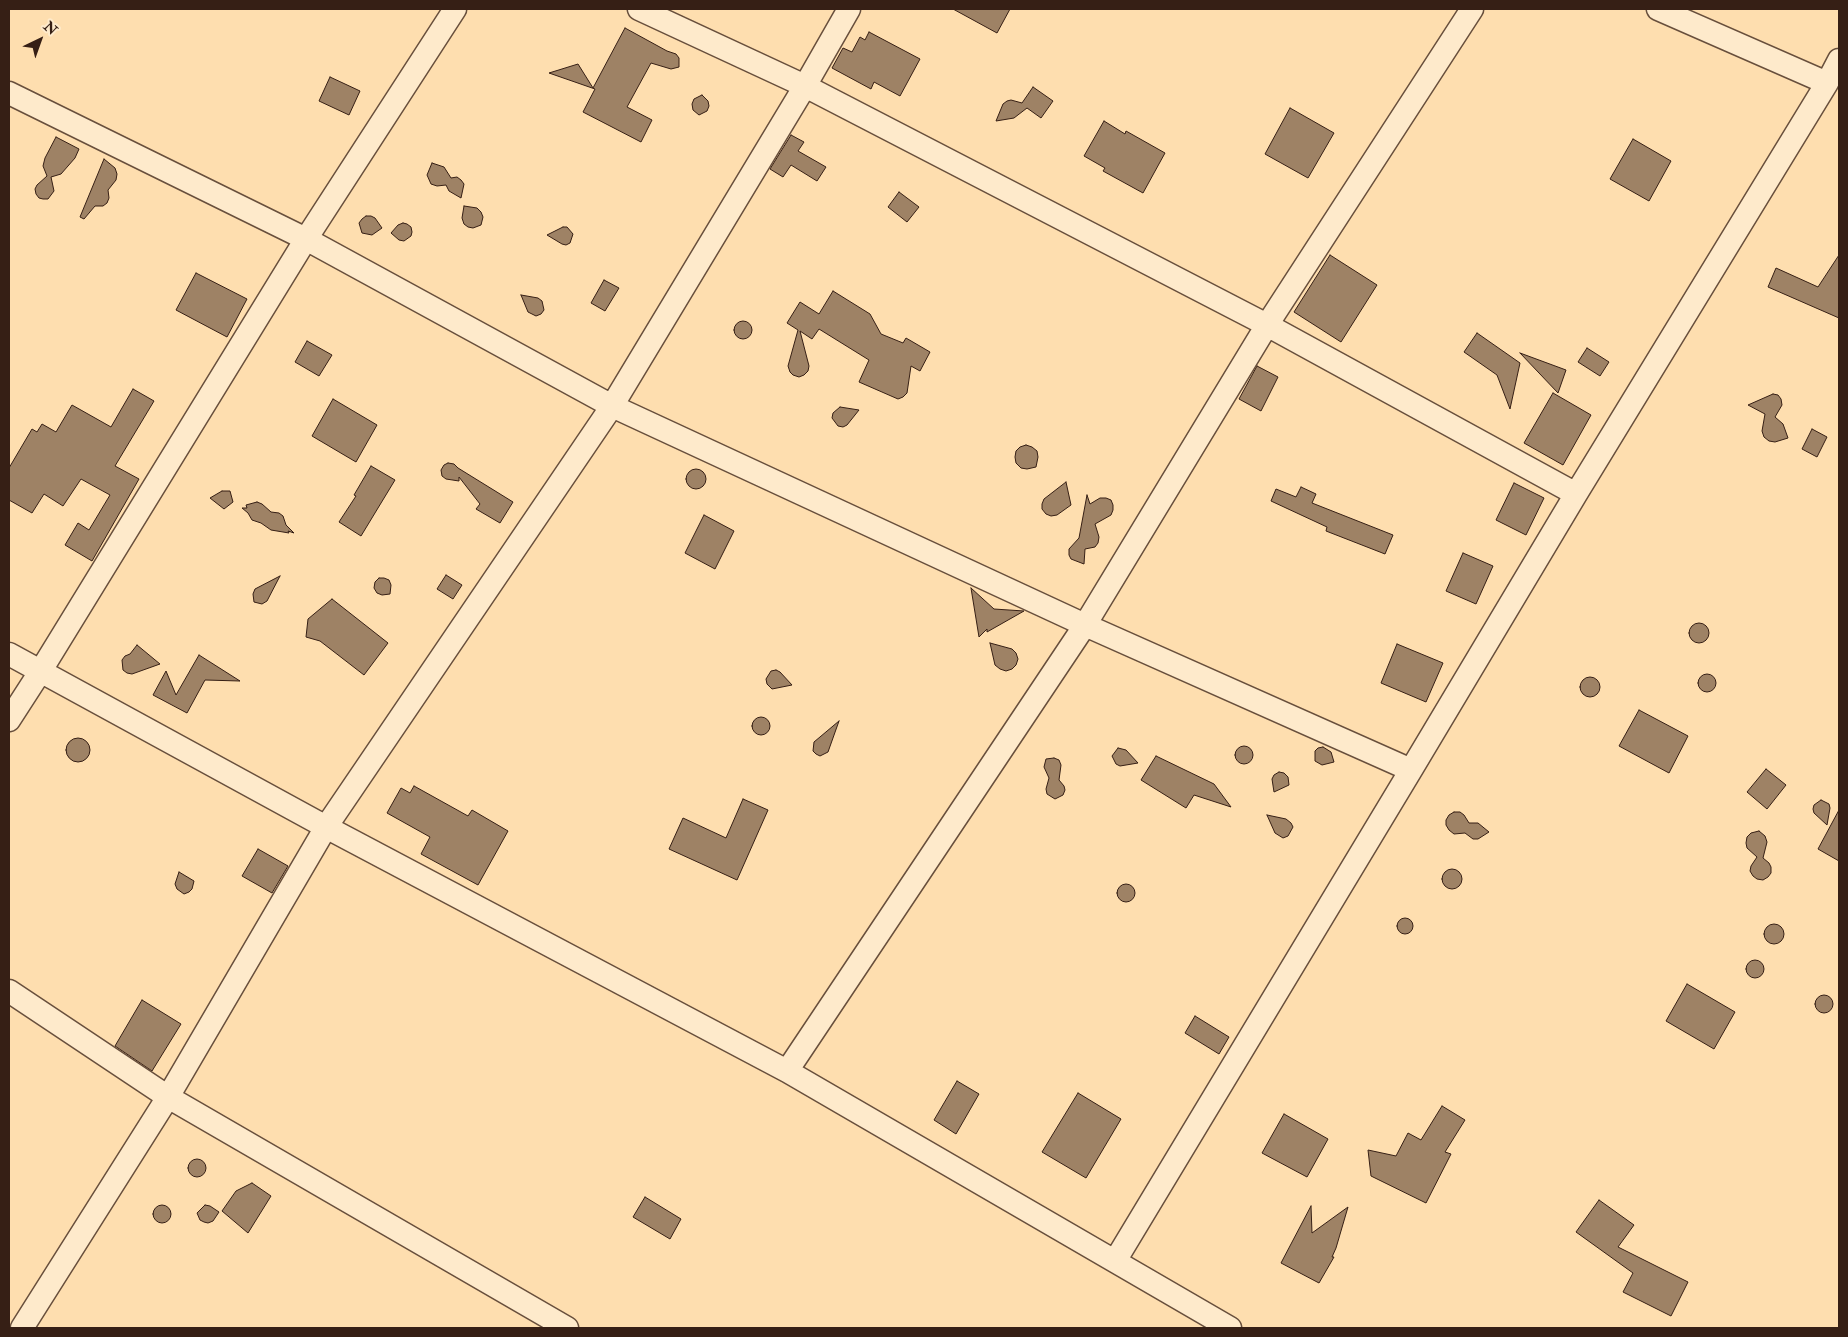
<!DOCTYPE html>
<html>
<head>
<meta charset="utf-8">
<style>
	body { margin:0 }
	#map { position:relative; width:1848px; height:1337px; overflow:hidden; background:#fedeaf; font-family:"IM FELL Double Pica",serif }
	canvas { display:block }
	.frame { position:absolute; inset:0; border:10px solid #361f15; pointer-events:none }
	.north { position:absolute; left:15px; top:15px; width:50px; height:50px; -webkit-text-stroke:4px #feeacb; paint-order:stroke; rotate:42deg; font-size:14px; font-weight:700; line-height:20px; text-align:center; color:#361f15 }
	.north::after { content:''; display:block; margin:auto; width:18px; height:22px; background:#361f15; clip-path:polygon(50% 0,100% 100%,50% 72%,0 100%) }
</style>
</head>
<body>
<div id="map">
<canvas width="1848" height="1337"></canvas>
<div class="frame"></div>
<div class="north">N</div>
</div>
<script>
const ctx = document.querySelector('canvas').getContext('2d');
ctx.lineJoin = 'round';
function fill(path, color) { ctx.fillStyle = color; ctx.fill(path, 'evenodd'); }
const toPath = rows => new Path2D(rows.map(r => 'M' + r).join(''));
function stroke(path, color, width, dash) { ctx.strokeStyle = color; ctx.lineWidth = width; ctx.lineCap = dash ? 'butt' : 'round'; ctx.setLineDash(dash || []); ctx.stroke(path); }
const building = toPath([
	[953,9,1010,9,997,33,953,9],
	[625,28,667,51,676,54,679,58,679,67,671,69,651,63,627,107,652,120,641,142,583,112,595,89,549,73,578,64,593,88,625,28],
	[869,32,920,59,900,96,874,82,871,89,832,68,843,48,852,52,860,37,865,40,869,32],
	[330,77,360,91,349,115,319,101,330,77],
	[1033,87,1053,101,1041,118,1027,108,1014,118,996,121,1003,104,1007,101,1011,100,1022,103,1033,87],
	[702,95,708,101,709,106,707,111,699,115,693,110,692,104,694,99,702,95],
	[1290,108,1334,133,1308,178,1265,154,1290,108],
	[1104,121,1125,134,1126,131,1165,153,1143,193,1103,171,1105,168,1084,156,1104,121],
	[791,135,804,142,798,151,826,167,817,181,791,165,783,177,770,169,791,135],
	[56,137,79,149,75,158,61,174,51,177,54,191,48,199,43,199,39,198,36,194,35,189,37,185,47,176,43,166,45,158,56,137],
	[1633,139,1671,161,1649,201,1610,179,1633,139],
	[104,159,115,168,117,174,116,180,108,190,109,198,107,203,103,206,95,206,84,219,80,217,104,159],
	[432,163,444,167,451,178,457,177,461,180,464,184,461,198,449,191,446,185,437,186,431,184,427,175,432,163],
	[899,192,919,207,907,222,888,207,899,192],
	[464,206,477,208,481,212,483,217,481,225,473,228,468,227,464,224,462,218,464,206],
	[366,216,371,216,375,218,382,228,372,235,362,233,359,223,362,219,366,216],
	[403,223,407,224,411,227,412,232,411,236,404,241,399,240,391,233,398,225,403,223],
	[563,227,567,227,573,234,570,243,566,245,562,244,547,235,563,227],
	[1330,255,1377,285,1341,342,1294,312,1330,255],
	[1839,255,1839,318,1768,287,1776,268,1818,287,1839,255],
	[196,273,247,299,227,337,176,310,196,273],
	[604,280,619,288,605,311,591,303,604,280],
	[833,291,870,314,881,334,903,343,906,338,930,352,920,371,911,366,907,393,903,397,898,399,859,382,869,360,819,329,812,339,800,331,809,366,808,371,804,375,799,377,793,375,790,372,788,366,798,330,787,323,800,302,819,314,833,291],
	[521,295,538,298,542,301,544,310,541,314,536,316,528,312,521,295],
	'734 330a9 9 0 1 1 18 0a9 9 0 1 1-18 0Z',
	[1477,333,1520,363,1510,409,1497,375,1464,352,1477,333],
	[307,341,332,355,319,376,295,362,307,341],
	[1587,348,1609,362,1600,376,1578,362,1587,348],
	[1520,353,1566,370,1558,393,1520,353],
	[1257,366,1278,377,1261,411,1239,399,1257,366],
	[133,389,154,401,115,466,139,479,92,561,65,545,78,523,89,530,110,495,81,479,63,506,44,494,32,513,9,500,9,468,32,429,37,432,42,424,56,432,72,405,111,427,133,389],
	[1553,393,1591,415,1563,465,1524,443,1553,393],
	[1773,394,1778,395,1781,399,1782,405,1775,417,1783,424,1788,438,1775,442,1769,441,1764,437,1762,431,1765,414,1748,405,1773,394],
	[333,399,377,425,356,462,312,436,333,399],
	[840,407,859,410,847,425,843,427,838,426,832,418,833,413,840,407],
	[1812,429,1827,437,1817,457,1802,449,1812,429],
	[1026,445,1032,447,1037,451,1038,457,1036,467,1027,469,1021,468,1016,463,1015,457,1016,451,1020,447,1026,445],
	[448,463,454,464,458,468,513,502,500,523,476,509,480,504,459,477,459,481,446,479,442,476,441,470,444,465,448,463],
	[371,466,395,480,361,536,339,522,356,496,354,495,371,466],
	'686 479a10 10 0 1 1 20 0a10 10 0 1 1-20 0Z',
	[1066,482,1071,505,1057,515,1051,516,1046,514,1042,509,1042,504,1044,499,1066,482],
	[1514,483,1544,498,1526,535,1496,520,1514,483],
	[1301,487,1316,494,1312,503,1393,535,1385,554,1326,531,1327,527,1271,501,1276,489,1296,497,1301,487],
	[222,491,230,491,233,502,224,509,210,498,222,491],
	[1087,495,1090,504,1100,498,1106,498,1111,500,1113,505,1113,510,1111,515,1095,524,1099,537,1098,543,1095,547,1085,549,1084,564,1071,559,1069,555,1069,549,1079,538,1087,495],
	[257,502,262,504,271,512,279,513,283,516,286,525,294,533,288,531,289,533,271,530,261,523,252,520,248,513,242,508,247,508,246,505,257,502],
	[704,515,734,531,715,569,685,553,704,515],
	[1463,553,1493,566,1476,604,1446,591,1463,553],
	[446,575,462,585,453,599,437,589,446,575],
	[280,576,267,601,262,604,254,602,253,594,255,589,280,576],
	[379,578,384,578,389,580,391,585,390,594,382,595,377,593,374,588,375,582,379,578],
	[971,588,994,609,1024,611,987,632,987,629,979,637,971,588],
	[332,599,388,643,364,675,320,641,306,637,308,619,332,599],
	'1689 633a10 10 0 1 1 20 0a10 10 0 1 1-20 0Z',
	[990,643,1012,649,1016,653,1018,659,1016,665,1012,669,1006,671,1000,669,995,665,990,643],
	[1397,644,1443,663,1426,702,1381,683,1397,644],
	[137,645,160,664,132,674,127,673,123,670,122,660,125,656,130,654,137,645],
	[199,655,240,681,205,680,187,713,153,695,166,671,176,695,199,655],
	[776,670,780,672,792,685,772,689,767,684,766,679,771,671,776,670],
	'1698 683a9 9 0 1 1 18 0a9 9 0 1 1-18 0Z',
	'1580 687a10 10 0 1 1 20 0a10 10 0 1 1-20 0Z',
	[1639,710,1688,736,1669,773,1619,746,1639,710],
	'752 726a9 9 0 1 1 18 0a9 9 0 1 1-18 0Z',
	[839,721,828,752,820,756,816,754,813,751,814,742,839,721],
	'66 750a12 12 0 1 1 24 0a12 12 0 1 1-24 0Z',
	'1235 755a9 9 0 1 1 18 0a9 9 0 1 1-18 0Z',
	[1323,747,1331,752,1334,762,1322,765,1315,761,1315,751,1318,748,1323,747],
	[1118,748,1126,750,1138,763,1120,766,1116,764,1112,756,1118,748],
	[1156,756,1214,784,1231,807,1194,795,1186,808,1141,780,1156,756],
	[1054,758,1059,760,1061,765,1059,780,1064,786,1065,790,1063,795,1055,799,1047,794,1046,789,1049,778,1044,767,1046,759,1054,758],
	[1766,769,1786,785,1767,809,1747,792,1766,769],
	[1279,772,1284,773,1288,777,1289,785,1274,792,1272,779,1274,775,1279,772],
	[414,786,468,816,472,810,508,831,478,885,421,854,430,837,387,813,401,788,410,793,414,786],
	[743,799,768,810,737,880,669,849,683,818,726,838,743,799],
	[1821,800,1829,804,1830,808,1827,825,1814,813,1813,809,1814,805,1821,800],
	[1839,810,1839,861,1818,849,1839,810],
	[1454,812,1460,812,1464,815,1469,823,1478,823,1489,832,1478,839,1473,839,1465,833,1454,834,1449,830,1446,825,1446,820,1449,815,1454,812],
	[1267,815,1286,819,1291,823,1293,827,1288,836,1283,838,1275,833,1267,815],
	[1759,831,1765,836,1767,842,1763,858,1769,863,1771,867,1771,873,1768,877,1763,880,1757,879,1753,876,1750,871,1751,866,1757,857,1747,848,1746,843,1747,837,1751,833,1759,831],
	[258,849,288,866,272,893,242,876,258,849],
	'1442 879a10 10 0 1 1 20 0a10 10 0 1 1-20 0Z',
	[179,872,194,881,192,889,189,892,184,894,177,889,175,884,179,872],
	'1117 893a9 9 0 1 1 18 0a9 9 0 1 1-18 0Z',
	'1397 926a8 8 0 1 1 16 0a8 8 0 1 1-16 0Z',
	'1764 934a10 10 0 1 1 20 0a10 10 0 1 1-20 0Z',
	'1746 969a9 9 0 1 1 18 0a9 9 0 1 1-18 0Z',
	[1687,984,1735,1012,1714,1049,1666,1021,1687,984],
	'1815 1004a9 9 0 1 1 18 0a9 9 0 1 1-18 0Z',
	[142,1000,181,1024,152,1071,115,1046,142,1000],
	[1195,1016,1229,1037,1219,1054,1185,1033,1195,1016],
	[957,1081,979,1094,956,1134,934,1120,957,1081],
	[1078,1093,1121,1119,1086,1178,1042,1152,1078,1093],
	[1442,1106,1465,1120,1445,1152,1451,1154,1426,1203,1371,1176,1368,1150,1396,1156,1408,1133,1421,1140,1442,1106],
	[1284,1114,1328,1139,1307,1177,1262,1153,1284,1114],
	'188 1168a9 9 0 1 1 18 0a9 9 0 1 1-18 0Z',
	[252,1183,271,1196,248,1233,222,1211,236,1191,252,1183],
	[645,1197,681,1219,670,1239,633,1217,645,1197],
	[1599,1200,1634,1225,1618,1247,1688,1282,1671,1316,1623,1292,1633,1273,1576,1232,1599,1200],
	[205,1205,210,1206,219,1212,213,1221,208,1223,204,1222,200,1220,197,1213,205,1205],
	'153 1214a9 9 0 1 1 18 0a9 9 0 1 1-18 0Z',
	[1311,1206,1312,1233,1348,1207,1336,1248,1332,1257,1334,1257,1319,1283,1281,1263,1311,1206]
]);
fill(building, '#9e8265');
stroke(building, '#361f15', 1);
const minor = toPath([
	[639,9,805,86,1267,325,1576,494],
	[1658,9,1827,83],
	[9,93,306,239,612,406,1085,625,1411,770],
	[9,654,326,827,787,1071,1230,1328],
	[9,720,40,672,306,239,455,9],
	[9,991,168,1097,567,1328],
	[787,1071,1085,625,1267,325,1472,9],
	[1115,1261,1411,770,1576,494,1827,83,1839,60],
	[22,1328,168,1097,326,827,612,406,805,86,849,9]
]);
stroke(minor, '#684f3c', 25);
stroke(minor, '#feeacb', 22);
</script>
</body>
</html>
